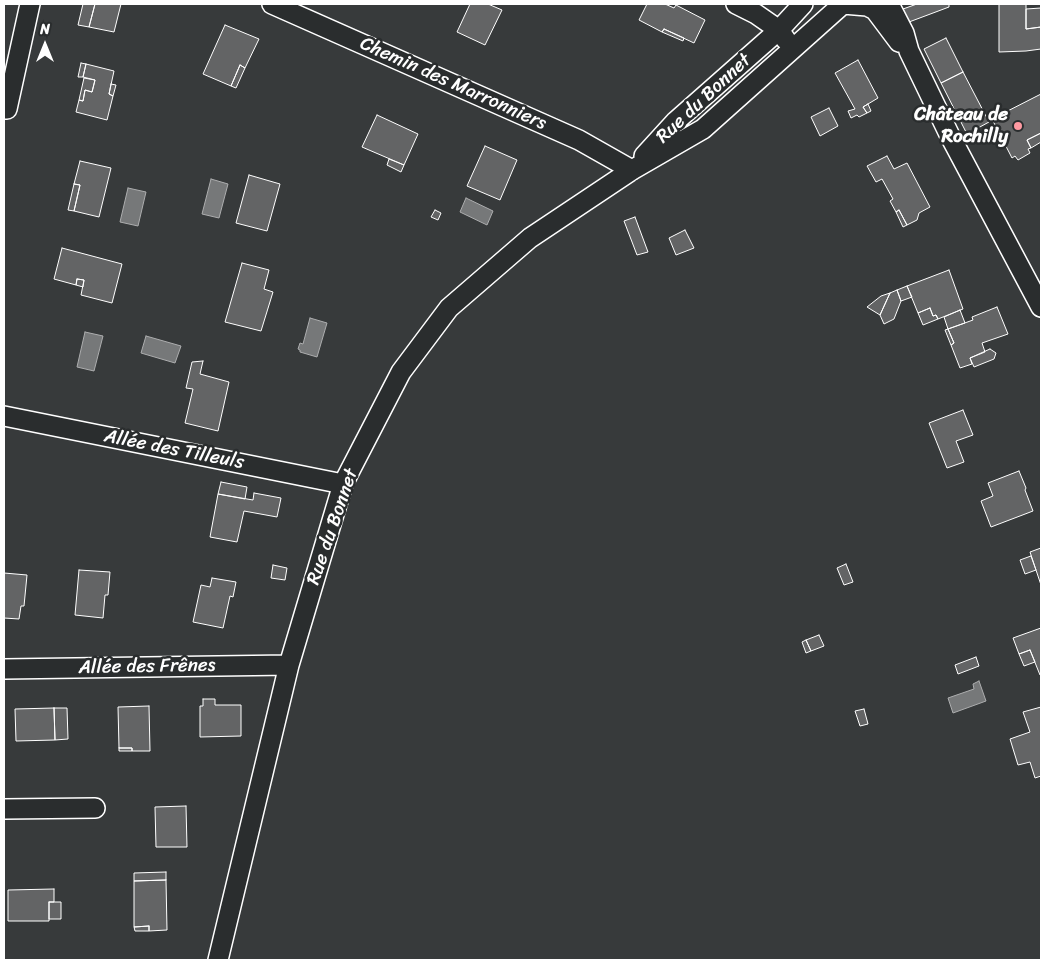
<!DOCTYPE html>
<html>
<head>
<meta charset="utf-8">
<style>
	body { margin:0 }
	#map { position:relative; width:1045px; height:964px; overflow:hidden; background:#373a3b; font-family:Sriracha,sans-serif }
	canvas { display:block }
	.frame { position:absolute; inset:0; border:5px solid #fff; pointer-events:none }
	.north { position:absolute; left:20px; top:20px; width:50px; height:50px; -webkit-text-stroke:4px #2a2d2e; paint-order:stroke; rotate:0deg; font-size:14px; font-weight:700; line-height:20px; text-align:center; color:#fff }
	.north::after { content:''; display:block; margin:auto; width:18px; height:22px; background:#fff; clip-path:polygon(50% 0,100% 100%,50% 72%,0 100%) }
</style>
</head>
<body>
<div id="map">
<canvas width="1045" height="964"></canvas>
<div class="frame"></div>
<div class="north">N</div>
</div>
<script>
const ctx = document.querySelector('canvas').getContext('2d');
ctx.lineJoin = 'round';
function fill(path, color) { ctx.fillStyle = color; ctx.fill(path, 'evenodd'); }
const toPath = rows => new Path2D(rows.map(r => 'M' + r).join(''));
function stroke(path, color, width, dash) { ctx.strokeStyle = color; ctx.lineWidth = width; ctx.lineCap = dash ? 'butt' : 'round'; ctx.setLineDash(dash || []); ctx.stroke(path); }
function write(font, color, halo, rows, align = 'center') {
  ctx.font = font + ' Sriracha,sans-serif'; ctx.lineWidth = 5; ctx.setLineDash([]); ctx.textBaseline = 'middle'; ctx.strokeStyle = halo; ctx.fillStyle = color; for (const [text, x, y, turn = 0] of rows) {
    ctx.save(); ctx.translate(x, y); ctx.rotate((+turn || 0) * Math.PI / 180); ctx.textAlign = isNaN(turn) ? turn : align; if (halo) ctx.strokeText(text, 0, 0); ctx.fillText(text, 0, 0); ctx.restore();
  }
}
const water = toPath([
	[211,179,228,184,219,218,202,214,211,179],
	[128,188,146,192,138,226,120,222,128,188],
	[466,198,493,211,487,225,460,212,466,198],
	[310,318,327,323,317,357,300,352,300,350,298,349,300,343,303,344,310,318],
	[85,332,103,336,94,371,77,367,85,332],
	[146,336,181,346,175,363,141,353,146,336],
	[979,681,986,701,953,713,948,698,974,689,973,684,979,681]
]);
fill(water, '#767879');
stroke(water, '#adaeaf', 1);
const building = toPath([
	[83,4,95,4,89,27,78,25,83,4],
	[95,4,121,4,114,32,89,27,95,4],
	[470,4,488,4,502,10,485,45,457,32,470,4],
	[647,4,665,4,674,8,676,5,705,20,694,43,664,29,662,32,639,20,647,4],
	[917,4,949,4,949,7,909,22,903,9,917,4],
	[999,4,1026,4,1026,29,1041,27,1041,49,1026,51,999,52,999,4],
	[1041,8,1041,27,1026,29,1026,9,1041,8],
	[225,25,259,39,245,68,240,65,231,86,203,74,225,25],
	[664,29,684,38,683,41,662,32,664,29],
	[946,38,963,72,941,83,924,49,946,38],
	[858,60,878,98,863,107,867,113,859,117,857,115,851,118,848,111,855,109,835,73,858,60],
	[81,63,86,64,83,77,78,77,81,63],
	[86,64,114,71,109,94,113,96,107,120,76,112,79,100,83,101,85,90,92,92,95,80,83,77,86,64],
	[240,65,245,68,236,88,231,86,240,65],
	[963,72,989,122,967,134,941,83,963,72],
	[84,78,95,80,92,92,85,90,83,101,79,100,84,78],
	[111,84,116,85,113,96,109,94,111,84],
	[1041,94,1041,133,1027,140,1031,148,1028,149,1030,153,1018,160,1015,156,1012,158,992,119,1041,94],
	[868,104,871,111,867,113,863,107,868,104],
	[829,108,838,126,820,136,811,117,829,108],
	[377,115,418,134,404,165,362,147,377,115],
	[1041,133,1041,142,1031,148,1027,140,1041,133],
	[485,146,517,160,500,200,467,186,485,146],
	[887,156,894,169,907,163,930,207,919,213,917,220,907,225,899,210,896,212,890,201,893,199,882,179,876,182,867,166,887,156],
	[389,159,404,165,401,172,387,165,389,159],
	[80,161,111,168,99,217,74,211,80,185,74,184,80,161],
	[249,175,280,184,267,231,236,223,249,175],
	[74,184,80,185,74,211,68,210,74,184],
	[435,210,441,213,438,220,431,217,435,210],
	[899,210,907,225,903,227,896,212,899,210],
	[635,217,648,252,637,255,624,221,635,217],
	[685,230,694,248,676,255,669,238,685,230],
	[62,248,122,264,112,303,81,295,84,280,77,279,76,285,54,279,62,248],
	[242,263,269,270,264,289,273,292,261,331,225,322,242,263],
	[949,270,963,309,938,319,936,315,933,316,930,308,918,313,907,286,949,270],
	[77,279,84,280,83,287,76,285,77,279],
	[907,286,912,297,901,301,897,290,907,286],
	[897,290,901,301,894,319,884,324,880,315,890,293,897,290],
	[890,293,880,315,867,307,881,296,890,293],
	[997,307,1008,334,982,343,985,352,970,358,972,364,960,368,951,345,954,343,948,329,973,320,972,317,997,307],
	[930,308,933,316,936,315,938,319,923,325,918,313,930,308],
	[960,310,965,323,948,329,944,317,960,310],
	[948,329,954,343,951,345,945,330,948,329],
	[990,349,996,353,994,359,974,367,970,358,990,349],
	[203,361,200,374,229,382,218,431,185,423,193,389,186,388,192,362,203,361],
	[963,410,973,435,956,441,964,462,947,468,929,423,963,410],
	[1019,471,1026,488,1025,490,1033,511,991,527,981,501,993,496,988,483,1019,471],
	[221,482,247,487,245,499,218,494,221,482],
	[254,493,281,498,277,517,244,511,237,542,210,537,218,494,253,500,254,493],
	[1041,548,1041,585,1030,552,1041,548],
	[1031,556,1036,570,1025,574,1020,560,1031,556],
	[846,564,853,582,844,585,837,568,846,564],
	[273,565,287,568,285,580,271,578,273,565],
	[79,570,110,572,108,595,105,595,103,618,75,615,79,570],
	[4,573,27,575,24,606,21,606,19,619,4,618,4,573],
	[212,578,236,582,233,597,230,596,223,628,193,622,201,585,210,587,212,578],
	[1041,628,1041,675,1040,675,1030,650,1019,654,1013,638,1041,628],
	[819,635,824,646,811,651,806,640,819,635],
	[806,640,811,651,806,653,802,642,806,640],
	[1030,650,1035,662,1024,666,1019,654,1030,650],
	[976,657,979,666,958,674,955,665,976,657],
	[203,699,215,699,215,705,241,705,241,736,200,737,200,706,203,706,203,699],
	[149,706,150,751,132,751,132,748,119,748,118,707,149,706],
	[1041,707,1041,776,1035,778,1030,762,1018,765,1010,739,1030,732,1023,712,1041,707],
	[54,708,67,708,68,739,55,740,54,708],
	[54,708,55,740,16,741,15,709,54,708],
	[864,709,868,724,860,726,855,711,864,709],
	[119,748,132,748,132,751,119,751,119,748],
	[186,806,187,847,156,847,155,807,186,806],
	[166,872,166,880,134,881,134,873,166,872],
	[166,880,167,930,149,931,149,926,134,927,134,881,166,880],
	[54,889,54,902,49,902,49,921,8,921,8,890,54,889],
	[49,902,61,902,61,919,49,919,49,902],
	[149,926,149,931,135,931,134,927,149,926]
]);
fill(building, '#636465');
stroke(building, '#fff', 1);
const street = toPath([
	[272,4,579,140,632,170],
	[736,4,756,14,779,30,786,40],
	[843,4,867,6,875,10,899,42],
	[889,4,904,33,909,51,950,136,1041,307],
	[4,109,7,109,30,4],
	[644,156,676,121,779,30,803,4],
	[4,416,343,484],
	[4,669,289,665],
	[4,809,95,808],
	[218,960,289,665,343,484,401,372,449,308,530,238,632,170,703,129,843,4]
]);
stroke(street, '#fff', 22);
stroke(street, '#2a2d2e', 19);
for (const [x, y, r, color] of [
	[1018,126,5,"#ff9aa2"]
]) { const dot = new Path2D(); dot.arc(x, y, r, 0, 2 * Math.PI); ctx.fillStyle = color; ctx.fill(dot); stroke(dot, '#2a2d2e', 2); }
write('19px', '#fff', '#2a2d2e', [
	["Chemin des Marronniers",453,84,24],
	["Rue du Bonnet",704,99,-43],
	["Allée des Tilleuls",174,450,11],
	["Rue du Bonnet",333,527,-71],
	["Allée des Frênes",147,667,-1]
]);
write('bold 19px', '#fff', '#2a2d2e', [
	["Château de",1008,115],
	["Rochilly",1008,137]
], 'right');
</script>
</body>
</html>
